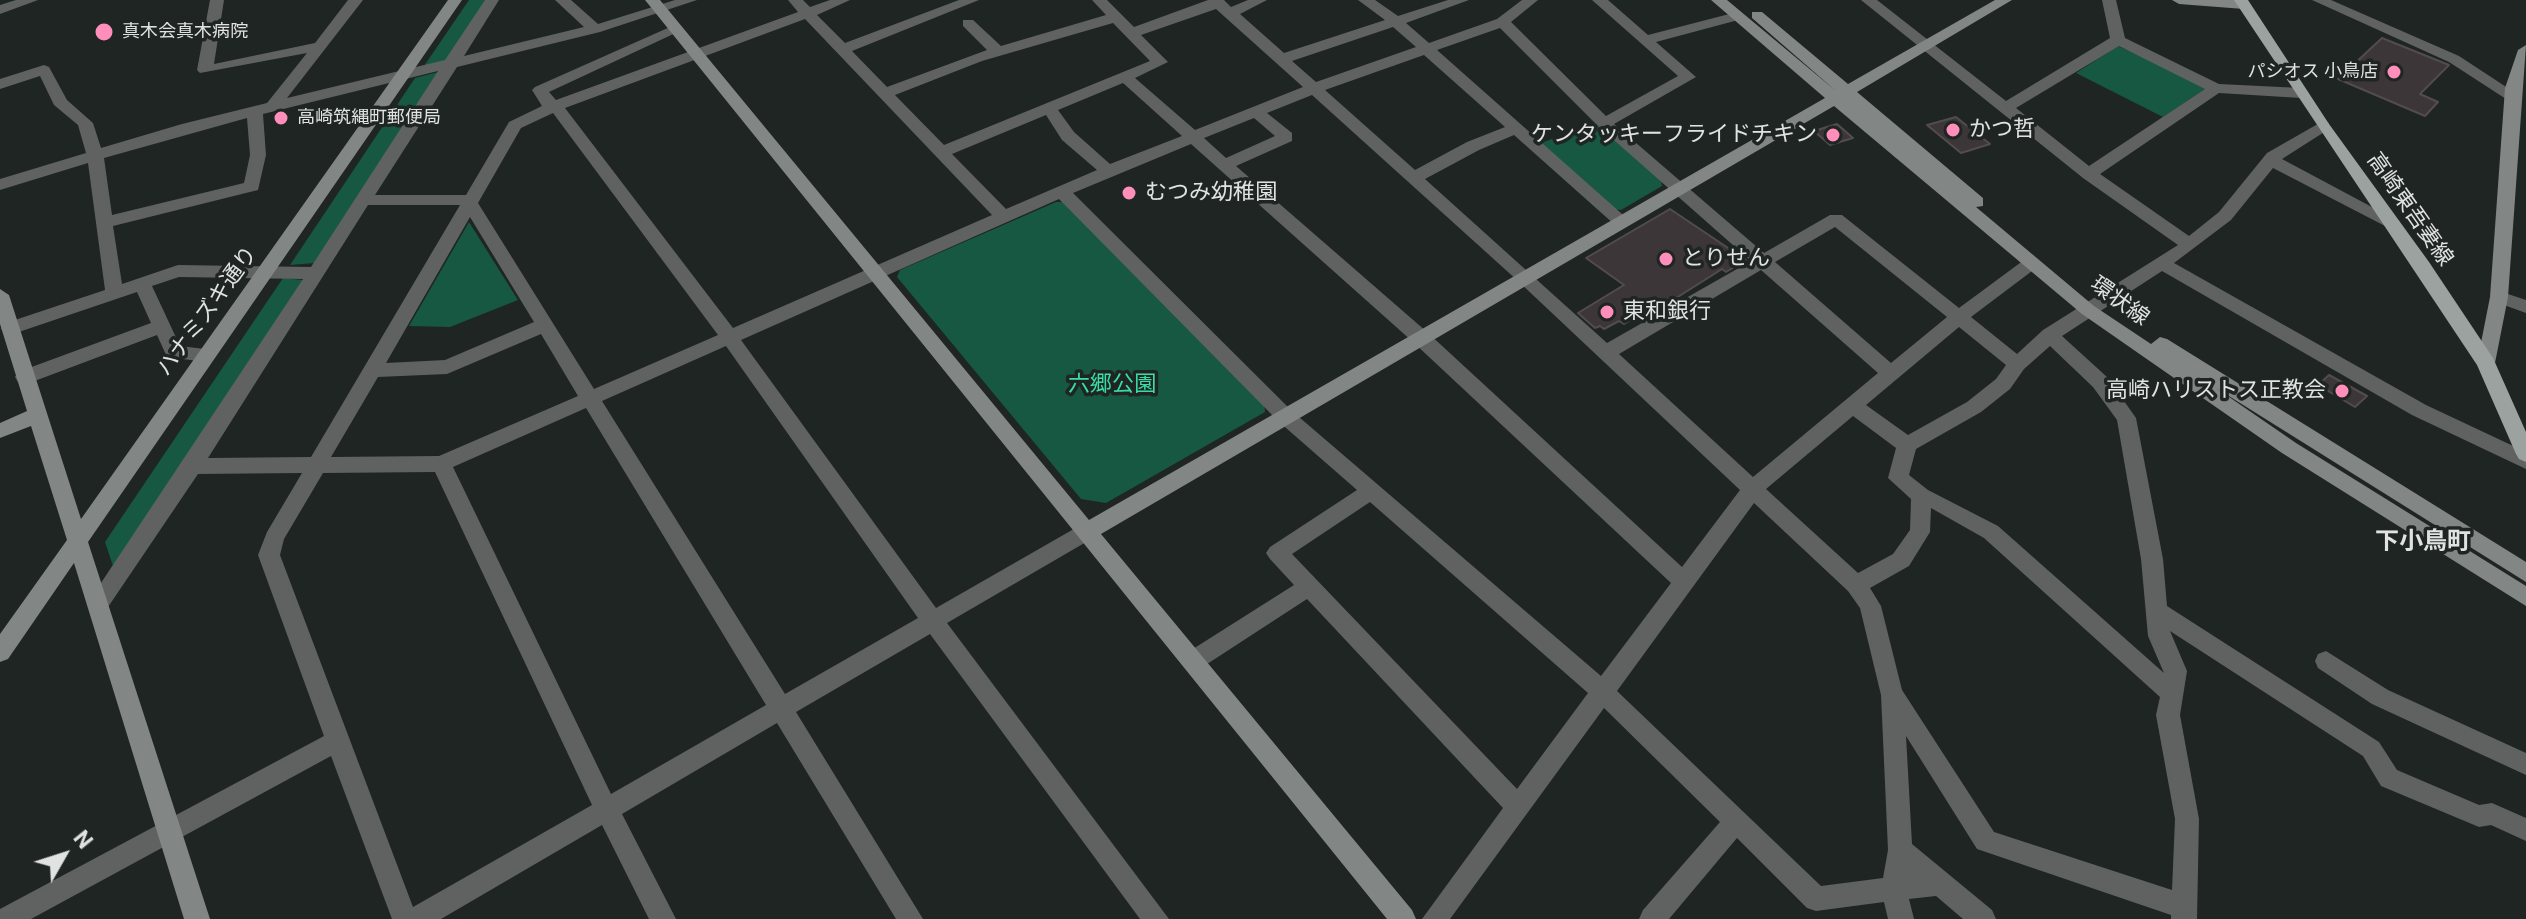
<!DOCTYPE html>
<html>
<head>
<meta charset="utf-8">
<style>
	body { margin:0 }
	#map { position:relative; width:2526px; height:919px; overflow:hidden; background:#1f2522; font-family:Roboto,sans-serif }
	canvas { display:block }
	.north { position:absolute; left:24px; top:815px; width:80px; height:80px; -webkit-text-stroke:6px #1f2522; paint-order:stroke; rotate:51deg; font-size:22px; font-weight:700; line-height:32px; text-align:center; color:#e0e3e1 }
	.north::after { content:''; display:block; margin:auto; width:28px; height:36px; background:#e0e3e1; clip-path:polygon(50% 0,100% 100%,50% 72%,0 100%) }
</style>
</head>
<body>
<div id="map">
<canvas width="2526" height="919"></canvas>
<div class="north">N</div>
</div>
<script>
const ctx = document.querySelector('canvas').getContext('2d');
ctx.lineJoin = 'round';
function fill(path, color) { ctx.fillStyle = color; ctx.fill(path, 'evenodd'); }
const toPath = rows => new Path2D(rows.map(r => 'M' + r).join(''));
function stroke(path, color, width, dash) { ctx.strokeStyle = color; ctx.lineWidth = width; ctx.lineCap = dash ? 'butt' : 'round'; ctx.setLineDash(dash || []); ctx.stroke(path); }
function write(font, color, halo, rows, align = 'center') {
  ctx.font = font + ' Roboto,"Noto Sans JP",sans-serif'; ctx.lineWidth = 7; ctx.setLineDash([]); ctx.textBaseline = 'middle'; ctx.strokeStyle = halo; ctx.fillStyle = color; for (const [text, x, y, turn = 0] of rows) {
    ctx.save(); ctx.translate(x, y); ctx.rotate((+turn || 0) * Math.PI / 180); ctx.textAlign = isNaN(turn) ? turn : align; if (halo) ctx.strokeText(text, 0, 0); ctx.fillText(text, 0, 0); ctx.restore();
  }
}
fill(toPath([
	[469,0,487,0,447,61,424,66],
	[2118,46,2203,84,2205,89,2163,117,2076,73],
	[438,72,315,263,290,265,415,78],
	[1596,123,1661,179,1662,186,1621,210,1612,209,1541,143],
	[1056,202,1066,202,1264,402,1265,412,1106,503,1081,499,897,277,900,270],
	[469,222,518,300,450,327,409,326],
	[283,278,303,280,113,566,105,542]
]), '#165841');
const building = toPath([
	[2382,38,2449,65,2420,94,2438,102,2425,116,2338,79,2382,38],
	[1956,117,1990,144,1961,153,1927,125,1956,117],
	[1837,124,1853,138,1830,145,1814,131,1837,124],
	[1670,209,1746,260,1726,272,1722,269,1662,307,1658,304,1624,324,1619,321,1604,329,1600,326,1595,328,1578,313,1624,285,1586,258,1670,209],
	[2329,375,2367,396,2355,407,2318,385,2329,375]
]);
fill(building, '#3c3638');
stroke(building, '#524c4e', 2);
fill(toPath([
	[16,0,38,0,0,14,0,5,16,0],
	[210,0,224,0,214,64,315,43,348,0,363,0,287,98,445,60,485,0,499,0,464,56,584,27,555,0,571,0,598,24,675,0,697,0,600,32,457,67,375,195,466,195,509,122,542,106,532,90,535,87,670,27,675,26,682,30,549,92,556,100,798,12,788,0,803,0,810,7,830,0,850,0,817,15,845,43,959,0,979,0,852,51,887,87,987,50,963,26,963,20,973,20,1001,46,1106,15,1092,0,1107,0,1134,27,1208,0,1224,0,1231,7,1248,0,1267,0,1240,14,1284,53,1385,20,1358,0,1375,0,1398,16,1448,0,1469,0,1406,23,1429,43,1497,19,1522,0,1538,0,1511,22,1606,116,1678,76,1592,0,1608,0,1648,35,1737,12,1742,13,1742,19,1656,42,1696,77,1614,124,1764,253,1830,215,1842,215,1959,308,2024,260,2036,260,2039,264,2036,268,1971,317,2017,354,2043,330,2178,245,2083,178,1861,0,1877,0,2006,101,2110,38,2102,0,2116,0,2125,38,2219,84,2301,88,2309,93,2301,98,2219,93,2100,174,2189,236,2219,212,2267,153,2323,121,2329,123,2329,129,2282,159,2400,222,2391,228,2385,226,2273,168,2231,220,2174,263,2426,405,2526,452,2526,469,2412,415,2162,271,2062,336,2107,377,2136,418,2163,559,2167,606,2379,742,2397,770,2479,805,2492,803,2526,818,2526,841,2491,825,2479,827,2381,786,2363,756,2170,631,2187,671,2180,715,2199,819,2197,919,2171,919,2171,915,1977,849,1906,736,1912,844,1992,910,1996,919,1963,919,1936,896,1909,899,1914,919,1888,919,1884,902,1816,911,1807,908,1737,838,1669,919,1639,919,1643,910,1720,822,1604,708,1450,919,1422,919,1503,808,1307,599,1201,668,1193,671,1185,668,1182,661,1185,654,1294,585,1270,559,1266,553,1270,547,1357,490,1278,421,1059,199,741,340,936,608,1079,526,1093,526,1096,532,1093,538,947,623,1169,919,1140,919,930,634,796,712,923,919,896,919,777,723,622,814,676,919,649,919,602,825,441,919,392,919,331,756,31,919,0,919,0,909,324,736,258,555,267,532,302,473,198,474,106,610,98,613,90,610,87,604,303,279,179,277,152,286,180,346,213,350,215,355,213,360,206,362,167,357,157,335,32,382,18,382,15,377,18,372,151,323,137,292,10,335,1,329,3,324,105,290,88,163,0,190,0,179,86,153,78,125,54,105,40,76,0,89,0,79,44,65,49,67,67,100,93,123,101,148,182,124,267,103,307,53,200,73,197,70,210,0],
	[1216,9,1303,87,1195,130,1135,78,1168,62,1141,35,1216,9],
	[805,19,992,215,733,328,565,108,805,19],
	[1113,23,1150,61,944,145,895,95,982,61,1113,23],
	[1393,27,1416,47,1316,82,1292,61,1393,27],
	[1500,28,1598,126,1751,261,1607,343,1425,179,1479,150,1514,135,1615,225,1627,225,1630,221,1437,50,1500,28],
	[2119,46,2205,89,2089,166,2016,108,2119,46],
	[1424,55,1505,127,1467,142,1415,170,1325,90,1424,55],
	[438,71,311,267,178,265,122,284,113,226,258,190,266,155,263,114,438,71],
	[1123,83,1182,136,1110,164,1074,132,1058,110,1123,83],
	[1312,95,1518,281,1740,490,1682,567,1427,332,1236,166,1292,141,1292,133,1267,113,1312,95],
	[553,113,718,335,594,389,478,203,521,128,553,113],
	[1046,115,1062,140,1097,170,1006,209,952,154,1046,115],
	[247,118,250,155,244,183,112,215,104,158,247,118],
	[1254,118,1275,136,1226,158,1204,138,1254,118],
	[1191,144,1413,342,1671,583,1601,676,1292,411,1073,193,1191,144],
	[368,205,460,205,311,457,208,458,368,205],
	[470,217,534,322,445,360,386,363,470,217],
	[1835,227,1947,317,1891,363,1775,262,1835,227],
	[1761,270,1878,373,1753,477,1619,354,1761,270],
	[1959,327,2006,365,1996,379,1967,402,1908,435,1866,405,1959,327],
	[541,334,578,396,439,456,331,457,378,377,447,374,541,334],
	[726,346,918,618,785,694,602,401,726,346],
	[2050,346,2093,387,2117,420,2141,559,2148,636,2164,673,1998,526,1928,490,1909,475,1916,449,1981,412,2010,389,2024,369,2050,346],
	[586,408,766,705,611,794,453,467,586,408],
	[1853,416,1896,448,1888,478,1911,499,1910,530,1893,554,1858,573,1766,489,1853,416],
	[435,472,592,805,413,907,280,555,284,539,323,473,435,472],
	[1370,502,1588,693,1517,789,1292,554,1370,502],
	[1754,503,1848,591,1860,608,1881,695,1888,850,1883,878,1821,886,1617,691,1754,503],
	[1931,508,1984,538,2160,697,2156,715,2175,819,2172,890,1994,832,1902,690,1881,606,1870,588,1909,566,1930,532,1931,508],
	[2312,0,2331,0,2459,56,2520,96,2512,101,2506,99,2449,62,2312,0],
	[2499,291,2526,300,2526,313,2493,301,2490,297,2499,291],
	[2326,651,2388,690,2526,753,2526,775,2372,704,2318,668,2315,661,2318,654,2326,651]
]), '#5f6261');
fill(toPath([
	[448,0,462,0,88,542,210,919,184,919,74,563,8,659,0,662,0,634,67,540,31,426,0,438,0,423,27,411,0,324,0,289,9,295,81,519,448,0],
	[645,0,660,0,1089,520,1825,98,1711,0,1727,0,1836,91,1752,18,1752,12,1762,12,1848,84,1995,0,2012,0,1857,92,1983,198,1983,206,1976,207,2094,306,2151,344,2160,337,2167,339,2526,562,2526,582,2216,388,2296,443,2526,586,2526,606,2282,453,2082,314,1834,106,1101,534,1412,910,1416,919,1387,919,645,0],
	[2172,0,2236,0,2251,5,2244,9,2179,4,2172,0],
	[2526,45,2508,297,2495,363,2486,370,2477,363,2490,297,2505,88,2518,50,2526,45]
]), '#828684');
fill(toPath([
	[2234,0,2248,0,2329,124,2429,262,2493,358,2526,432,2526,462,2519,459,2516,454,2477,365,2234,0]
]), '#9ca29f');
for (const [x, y, r, color] of [
	[104,32,10,"#ff8eba"],
	[2394,72,8,"#ff8eba"],
	[281,118,8,"#ff8eba"],
	[1953,130,8,"#ff8eba"],
	[1833,135,8,"#ff8eba"],
	[1129,193,8,"#ff8eba"],
	[1666,259,8,"#ff8eba"],
	[1607,312,8,"#ff8eba"],
	[2342,391,8,"#ff8eba"]
]) { const dot = new Path2D(); dot.arc(x, y, r, 0, 2 * Math.PI); ctx.fillStyle = color; ctx.fill(dot); stroke(dot, '#1f2522', 3); }
write('18px', '#e0e3e1', '#1f2522', [
	["真木会真木病院",122,32],
	["パシオス 小鳥店",2378,72,"right"],
	["高崎筑縄町郵便局",297,118]
], 'left');
write('22px', '#e0e3e1', '#1f2522', [
	["かつ哲",1969,130],
	["ケンタッキーフライドチキン",1817,135,"right"],
	["むつみ幼稚園",1145,193],
	["とりせん",1682,259],
	["東和銀行",1623,312],
	["高崎ハリストス正教会",2326,391,"right"]
], 'left');
write('22px', '#e0e3e1', '#1f2522', [
	["高崎東吾妻線",2409,210,55],
	["環状線",2119,302,36],
	["ハナミズキ通り",208,312,-54]
]);
write('22px', '#38dda7', '#1f2522', [
	["六郷公園",1112,385]
]);
write('bold 24px', '#e0e3e1', '#1f2522', [
	["下小鳥町",2423,543]
]);
</script>
</body>
</html>
